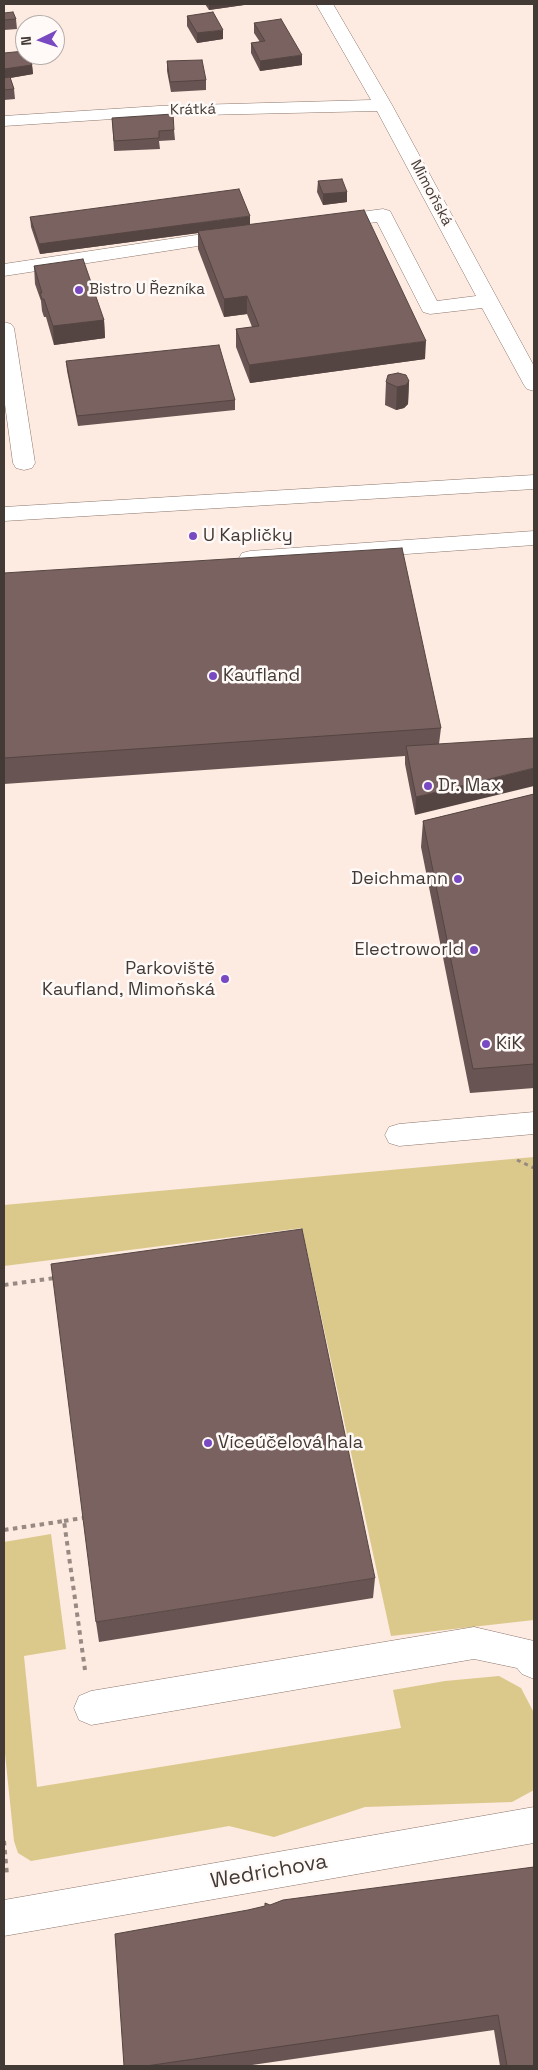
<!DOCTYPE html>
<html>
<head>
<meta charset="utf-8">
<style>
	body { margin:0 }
	#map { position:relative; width:538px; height:2070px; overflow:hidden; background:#fdeae0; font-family:"Space Grotesk",sans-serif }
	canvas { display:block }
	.frame { position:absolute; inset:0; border:5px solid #433a35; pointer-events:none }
	.north { position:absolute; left:15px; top:15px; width:50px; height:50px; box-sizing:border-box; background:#fffaf8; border:1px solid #b4adaa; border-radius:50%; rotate:266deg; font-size:14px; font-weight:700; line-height:20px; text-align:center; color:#433a35 }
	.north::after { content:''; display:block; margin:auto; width:18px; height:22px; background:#7949c1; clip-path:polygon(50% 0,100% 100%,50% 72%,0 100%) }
</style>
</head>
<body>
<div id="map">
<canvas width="538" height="2070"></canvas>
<div class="frame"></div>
<div class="north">N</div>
</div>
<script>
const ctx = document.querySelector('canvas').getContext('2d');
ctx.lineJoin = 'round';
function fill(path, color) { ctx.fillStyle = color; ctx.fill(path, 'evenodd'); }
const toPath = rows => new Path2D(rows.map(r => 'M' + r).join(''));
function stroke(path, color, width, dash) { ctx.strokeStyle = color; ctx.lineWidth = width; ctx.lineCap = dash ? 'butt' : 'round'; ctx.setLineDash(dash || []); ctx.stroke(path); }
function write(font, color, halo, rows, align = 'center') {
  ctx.font = font + ' "Space Grotesk",sans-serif'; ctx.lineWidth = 5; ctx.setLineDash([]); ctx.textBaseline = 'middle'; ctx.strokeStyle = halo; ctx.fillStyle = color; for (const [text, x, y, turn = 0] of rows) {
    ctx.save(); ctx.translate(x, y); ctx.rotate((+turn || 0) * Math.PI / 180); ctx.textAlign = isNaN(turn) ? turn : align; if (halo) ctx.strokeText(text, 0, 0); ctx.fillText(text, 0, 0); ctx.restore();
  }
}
fill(toPath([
	[534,1157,534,1620,391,1636,302,1228,4,1266,4,1205],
	[51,1534,66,1649,24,1656,37,1787,401,1728,393,1690,445,1681,499,1676,521,1688,533,1711,534,1790,512,1802,365,1807,274,1837,229,1826,31,1861,18,1853,14,1841,4,1744,4,1542]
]), '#dbc88b');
const minor = toPath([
	[316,4,333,4,392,105,534,366,534,391,527,389,524,385,482,308,430,314,423,312,377,222,331,228,324,226,321,222,324,218,331,216,383,209,390,211,437,301,476,296,377,111,159,116,4,126,4,116,159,106,371,100,316,4],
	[236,229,243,231,246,235,243,239,4,276,4,264,236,229],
	[4,322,11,324,14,328,35,463,32,468,24,470,16,468,13,463,4,397,4,322],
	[534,531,534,545,250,565,242,563,239,558,242,553,250,551,534,531],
	[534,1112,534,1134,399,1146,389,1143,385,1135,389,1127,399,1124,534,1112],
	[474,1627,534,1641,534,1679,522,1674,517,1668,474,1659,91,1725,79,1720,74,1708,79,1696,91,1691,474,1627],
	[534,1807,534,1843,4,1936,4,1900,534,1807]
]);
const major = toPath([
	[534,475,534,489,4,521,4,507,534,475]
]);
stroke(minor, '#8c766c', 1);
stroke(major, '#8c766c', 1);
stroke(toPath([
	[517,1160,534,1168]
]), '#988a83', 3, [4, 4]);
stroke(toPath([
	[4,1285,55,1278],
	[64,1521,83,1518],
	[4,1530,64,1521,85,1670],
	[4,1841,7,1875]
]), '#988a83', 4, [4.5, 4.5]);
fill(minor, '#fff');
fill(major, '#fff');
fill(toPath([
	[205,4,251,4,209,10],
	[4,13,16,19,17,29,4,30],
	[187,16,223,39,197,43,187,26],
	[254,23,302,65,260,71,251,53,251,43,260,42,254,33],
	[4,53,32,65,33,74,10,78,14,89,15,99,4,100],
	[167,61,206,80,206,90,171,92,167,71],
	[112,118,174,130,175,140,159,141,160,149,114,151],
	[318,181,347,192,347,202,323,205,317,192],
	[30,217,250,225,425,359,250,383,236,347,236,329,252,327,247,314,224,317,198,249,198,233,40,254,31,227],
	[34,266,104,320,105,338,54,345,46,317,44,317,42,311,41,301,35,284],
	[66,361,235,400,235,410,78,426,67,371],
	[409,381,408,404,404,408,396,410,385,405,386,382],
	[4,573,441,728,439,744,415,815,405,764,405,756,4,784],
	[534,794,534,1088,470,1093,421,847,423,821],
	[375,1578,373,1598,99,1642,96,1622],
	[534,1867,534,2066,500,2066,494,2030,245,2066,124,2066,270,1905]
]), '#685452');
fill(toPath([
	[209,4,251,4,209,10],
	[223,30,223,39,197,43,197,33],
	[302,55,302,65,260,71,260,61],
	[32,65,33,74,4,79,4,69],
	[347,192,347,202,323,205,323,194],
	[250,216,250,226,198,231,198,233,40,254,39,244],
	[247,296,247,314,224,317,224,299],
	[104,320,105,338,54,345,53,326],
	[426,341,425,359,250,383,249,365],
	[409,381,408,404,404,408,396,410,397,387],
	[534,768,534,786,415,815,416,797]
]), '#554542');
const building = toPath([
	[13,12,16,19,4,20,4,13,13,12],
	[213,12,223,30,197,33,187,16,213,12],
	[281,19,302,55,260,61,251,43,265,41,254,23,281,19],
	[25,51,25,55,29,55,32,65,4,69,4,53,25,51],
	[202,60,206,80,170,82,167,61,202,60],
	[10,77,14,89,4,90,4,78,10,77],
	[173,114,174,130,159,131,159,138,114,141,112,118,173,114],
	[342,179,347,192,323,194,318,181,342,179],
	[239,189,250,216,39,244,30,217,239,189],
	[364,210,426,341,249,365,236,329,259,326,247,296,224,299,198,231,364,210],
	[83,259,104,320,53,326,44,299,42,299,40,293,42,293,34,266,83,259],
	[219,345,235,400,77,416,66,361,219,345],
	[398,373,406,375,409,381,406,385,397,387,386,382,388,375,398,373],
	[402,548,441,728,4,758,4,573,402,548],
	[534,738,534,768,416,797,406,746,534,738],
	[534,794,534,1064,473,1069,423,821,534,794],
	[302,1229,375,1578,96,1622,51,1264,302,1229],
	[534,1867,534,2066,507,2066,498,2015,146,2066,124,2066,115,1934,248,1910,265,1906,265,1903,270,1905,283,1900,534,1867]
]);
fill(building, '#79625f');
stroke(building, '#554542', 1);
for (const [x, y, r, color] of [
	[79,290,5,"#7949c1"],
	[193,536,5,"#7949c1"],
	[213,676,5,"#7949c1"],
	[428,786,5,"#7949c1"],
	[458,879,5,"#7949c1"],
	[474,950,5,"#7949c1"],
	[225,979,5,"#7949c1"],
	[486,1044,5,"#7949c1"],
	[208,1443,5,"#7949c1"]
]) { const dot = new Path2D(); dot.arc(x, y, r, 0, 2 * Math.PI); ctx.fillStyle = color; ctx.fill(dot); stroke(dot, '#fffaf8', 2); }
write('15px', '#433a35', '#fffaf8', [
	["Krátká",193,110,-1],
	["Mimoňská",431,193,62]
]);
write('15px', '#433a35', '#fffaf8', [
	["Bistro U Řezníka",89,290]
], 'left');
write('18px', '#433a35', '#fffaf8', [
	["U Kapličky",203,536],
	["Kaufland",223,676],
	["Dr. Max",438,786],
	["Deichmann",448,879,"right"],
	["Electroworld",464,950,"right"],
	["Parkoviště",215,969,"right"],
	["Kaufland, Mimoňská",215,990,"right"],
	["KiK",496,1044],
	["Víceúčelová hala",218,1443]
], 'left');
write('21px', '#433a35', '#fffaf8', [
	["Wedrichova",269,1872,-10]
]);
</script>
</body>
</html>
